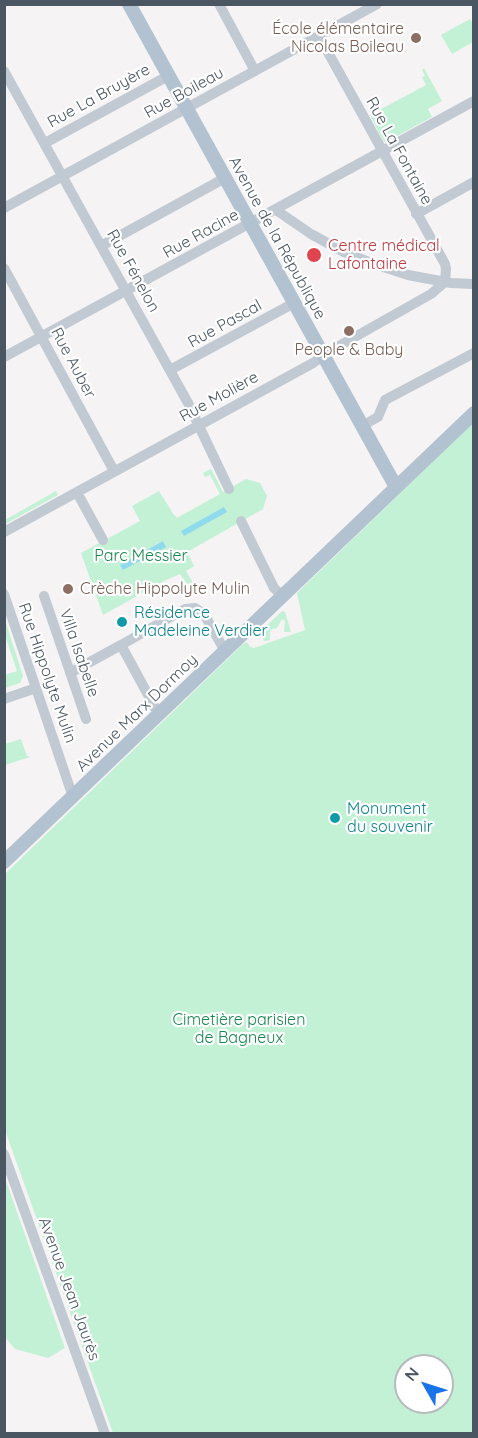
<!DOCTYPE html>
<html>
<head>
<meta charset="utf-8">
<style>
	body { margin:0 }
	#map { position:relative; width:478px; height:1438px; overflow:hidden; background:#f5f3f3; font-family:Quicksand,sans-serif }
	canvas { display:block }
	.frame { position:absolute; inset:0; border:6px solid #4a5661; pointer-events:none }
	.north { position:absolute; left:394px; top:1354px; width:60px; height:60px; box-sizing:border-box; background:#fff; border:2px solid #b7bbc0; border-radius:50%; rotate:309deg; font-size:16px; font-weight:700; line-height:24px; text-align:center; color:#4a5661 }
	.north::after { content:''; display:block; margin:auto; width:21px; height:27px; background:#1a73e8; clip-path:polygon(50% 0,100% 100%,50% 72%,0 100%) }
</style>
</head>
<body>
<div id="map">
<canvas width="478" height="1438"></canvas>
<div class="frame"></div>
<div class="north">N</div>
</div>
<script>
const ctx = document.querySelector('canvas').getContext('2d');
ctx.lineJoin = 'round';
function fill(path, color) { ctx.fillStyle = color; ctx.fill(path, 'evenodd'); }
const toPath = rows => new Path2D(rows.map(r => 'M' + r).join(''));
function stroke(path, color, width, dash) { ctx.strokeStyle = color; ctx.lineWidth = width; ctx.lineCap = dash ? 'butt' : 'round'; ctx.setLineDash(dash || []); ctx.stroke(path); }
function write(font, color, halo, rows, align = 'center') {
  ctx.font = font + ' Quicksand,sans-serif'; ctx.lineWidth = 4.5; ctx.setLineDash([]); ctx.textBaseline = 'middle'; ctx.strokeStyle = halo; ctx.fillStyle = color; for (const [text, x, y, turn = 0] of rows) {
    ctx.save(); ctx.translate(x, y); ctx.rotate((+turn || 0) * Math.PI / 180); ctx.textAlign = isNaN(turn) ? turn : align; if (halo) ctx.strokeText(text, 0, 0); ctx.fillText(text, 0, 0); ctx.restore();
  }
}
fill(toPath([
	[470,19,473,24,473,42,452,54,441,35],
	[424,68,442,101,428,109,432,117,386,142,383,141,370,115,426,85,422,77,425,76,422,70],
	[473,423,473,1433,113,1433,5,1130,5,874,243,644,247,642,250,647,254,648,305,630,297,593],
	[406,1366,442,1366,442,1402,406,1402],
	[211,469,223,492,246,479,260,483,267,496,263,509,187,552,194,566,186,571,193,583,188,586,180,574,164,581,103,615,81,553,140,521,132,506,159,491,174,515,177,517,175,519,220,494,210,475,205,477,203,473],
	[56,491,58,495,5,524,5,520],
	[282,611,285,612,291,632,284,632,285,621,282,619,277,628,270,630,270,640,264,641,260,632],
	[5,620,23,676,20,683,5,688,5,675,17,671,5,635],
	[21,739,27,756,30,757,5,765,5,744],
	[5,1178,65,1348,48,1358,15,1349,5,1337]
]), '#c3f1d5');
fill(toPath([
	[224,507,227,512,184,536,181,531],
	[163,541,166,547,123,570,120,565]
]), '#90daee');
stroke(toPath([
	[219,4,255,71],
	[319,36,445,264,446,269,445,282],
	[4,71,188,403,229,489],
	[45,143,168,76],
	[4,208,377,4],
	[276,210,311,234,344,252,371,263,408,275,451,283,474,284],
	[416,214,474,182],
	[101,246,225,178],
	[4,268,114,471],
	[4,357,474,101],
	[170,370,294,303],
	[362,426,378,417,385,400,474,353],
	[80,498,103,540],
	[241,521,274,588,282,596],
	[4,532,313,363,330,351,431,294,445,282],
	[4,594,73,797],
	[44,596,86,719],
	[70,673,121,645],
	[4,699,36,688],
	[159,715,121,645,185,609,195,608,204,614,225,651],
	[4,1154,105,1434]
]), '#c1cad2', 10);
stroke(toPath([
	[129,4,396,487],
	[4,862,474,413]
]), '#b3c2d1', 14);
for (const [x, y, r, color] of [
	[416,38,6,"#8d6e63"],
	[314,255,8,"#e0444e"],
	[349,331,6,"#8d6e63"],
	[68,589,6,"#8d6e63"],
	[122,622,6,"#0f9aa8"],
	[335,818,6,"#0f9aa8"]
]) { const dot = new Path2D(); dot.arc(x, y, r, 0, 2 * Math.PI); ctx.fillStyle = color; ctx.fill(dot); stroke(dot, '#fff', 2); }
write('16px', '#785e54', '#fff', [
	["École élémentaire",404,29],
	["Nicolas Boileau",404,47],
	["People & Baby",349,350,"center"],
	["Crèche Hippolyte Mulin",80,589,"left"]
], 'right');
write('16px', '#4a5661', '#fff', [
	["Rue Boileau",184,93,-29],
	["Rue La Bruyère",99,96,-29],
	["Rue La Fontaine",399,151,61],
	["Rue Racine",201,234,-29],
	["Avenue de la République",277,238,61],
	["Rue Fénelon",133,271,61],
	["Rue Pascal",225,324,-29],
	["Rue Auber",73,363,62],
	["Rue Molière",219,397,-29],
	["Villa Isabelle",79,653,71],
	["Rue Hippolyte Mulin",47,673,71],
	["Avenue Marx Dormoy",137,713,-44],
	["Avenue Jean Jaurès",69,1289,70]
]);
write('16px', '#be3a42', '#fff', [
	["Centre médical",328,246],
	["Lafontaine",328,264]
], 'left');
write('16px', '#17864f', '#fff', [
	["Parc Messier",141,556],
	["Cimetière parisien",239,1020],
	["de Bagneux",239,1038]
]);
write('16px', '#0d838f', '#fff', [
	["Résidence",134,613],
	["Madeleine Verdier",134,631],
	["Monument",347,809],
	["du souvenir",347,827]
], 'left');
</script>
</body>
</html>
